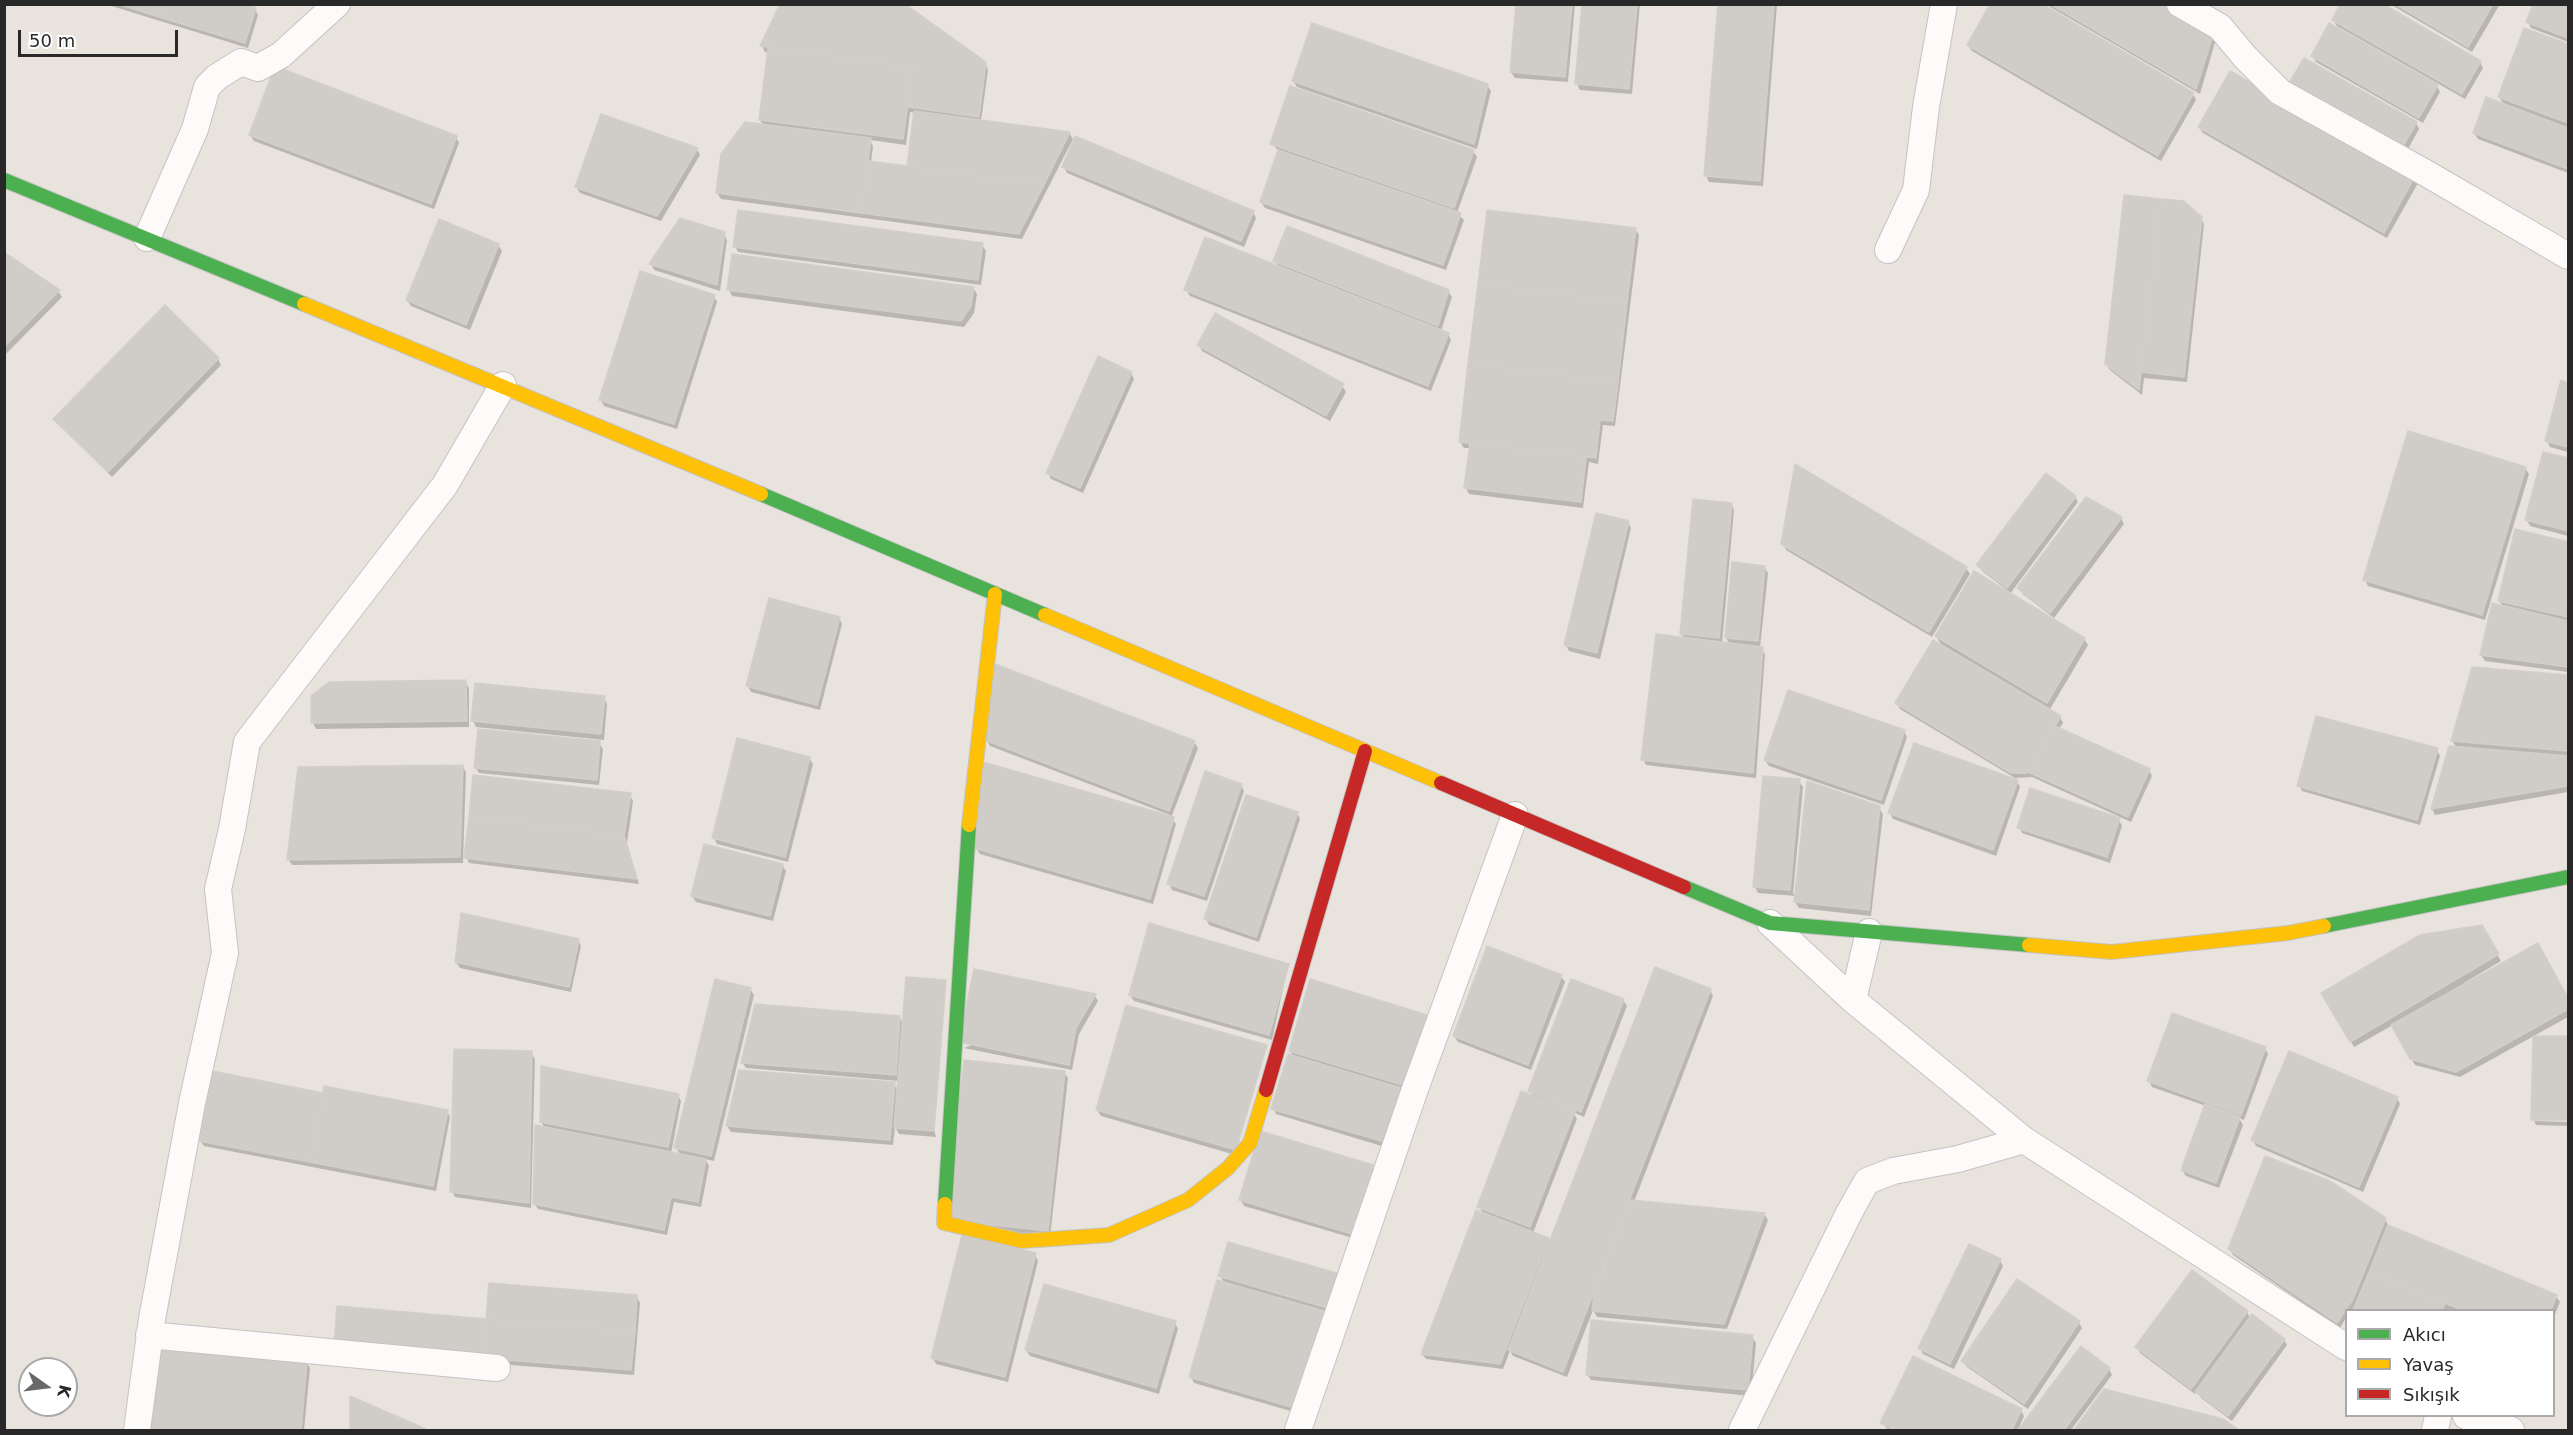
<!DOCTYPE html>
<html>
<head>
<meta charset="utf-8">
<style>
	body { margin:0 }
	#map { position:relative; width:2573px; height:1435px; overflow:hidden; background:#e8e3dc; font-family:"DejaVu Sans",sans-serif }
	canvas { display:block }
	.frame { position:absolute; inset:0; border:6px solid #282828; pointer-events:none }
	.legend { position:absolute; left:2345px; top:1309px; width:210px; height:108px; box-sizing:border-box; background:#fff; border:2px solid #a9a9a9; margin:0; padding:8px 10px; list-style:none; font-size:18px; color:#282828 }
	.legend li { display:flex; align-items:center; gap:12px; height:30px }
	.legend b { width:30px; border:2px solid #a9a9a9 }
	.north { position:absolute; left:18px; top:1357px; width:60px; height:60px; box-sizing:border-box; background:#fff; border:2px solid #a9a9a9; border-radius:50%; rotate:104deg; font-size:16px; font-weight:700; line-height:24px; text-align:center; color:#282828 }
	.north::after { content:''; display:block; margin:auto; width:21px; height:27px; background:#6b6967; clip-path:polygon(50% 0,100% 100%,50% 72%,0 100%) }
	.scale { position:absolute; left:18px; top:30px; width:160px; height:27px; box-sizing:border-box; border:3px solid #282828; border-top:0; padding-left:8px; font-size:18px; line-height:21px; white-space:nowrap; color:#282828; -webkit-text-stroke:4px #fff; paint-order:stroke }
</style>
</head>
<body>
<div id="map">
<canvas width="2573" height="1435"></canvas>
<div class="frame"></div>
<ul class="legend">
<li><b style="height:8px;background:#4caf50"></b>Akıcı</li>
<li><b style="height:8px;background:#ffc107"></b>Yavaş</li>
<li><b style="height:8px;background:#c62828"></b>Sıkışık</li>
</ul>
<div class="north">K</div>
<div class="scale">50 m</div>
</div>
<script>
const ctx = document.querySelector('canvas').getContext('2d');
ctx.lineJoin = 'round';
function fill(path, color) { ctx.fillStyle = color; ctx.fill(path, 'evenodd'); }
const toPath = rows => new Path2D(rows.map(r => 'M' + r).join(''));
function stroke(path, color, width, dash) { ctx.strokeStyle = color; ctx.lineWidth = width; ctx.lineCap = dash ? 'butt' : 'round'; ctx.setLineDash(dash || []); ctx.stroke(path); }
fill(toPath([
	[105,4,239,4,255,9,258,15,248,48],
	[782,4,985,63,988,70,981,121,1069,133,1073,139,1022,239,721,199,717,193,764,126,760,120,769,53,765,52,762,46],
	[910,112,916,113,908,168,871,163,873,146,870,140,906,145],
	[1517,4,1575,4,1568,82,1515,78,1511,72],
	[1584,4,1640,4,1632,94,1580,90,1577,84],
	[1719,4,1777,4,1763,186,1709,182,1706,176],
	[2045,4,2163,4,2216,39,2200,94],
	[2390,4,2500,4,2472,52],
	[2534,4,2568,4,2568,42,2531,28,2528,22],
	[2333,20,2480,62,2483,68,2465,99,2337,26],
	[2525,29,2568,46,2568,173,2478,139,2474,133,2504,105,2499,97],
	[1968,45,2193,94,2196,100,2161,161,1972,51],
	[2313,56,2437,86,2440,92,2423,123,2316,62],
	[2230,73,2418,183,2387,238,2203,133,2199,127],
	[1293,81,1487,85,1491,91,1477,149,1297,87],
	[2291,96,2416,123,2419,129,2402,160],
	[250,135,456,137,459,143,434,209,254,141],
	[1272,144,1473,151,1477,157,1457,213,1464,220,1446,270,1265,208,1261,202,1279,151],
	[697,149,700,155,661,221,580,193,576,187],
	[1064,167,1253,212,1256,218,1244,247,1067,173],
	[2201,218,2204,224,2187,382,2144,378,2142,395,2110,370,2106,364],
	[1635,229,1639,235,1615,426,1603,425,1598,464,1589,462,1583,508,1469,494,1466,488,1471,448,1464,448,1460,442],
	[724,234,727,240,720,291,654,270,651,264],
	[498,245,502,251,470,330,411,306,407,300],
	[982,245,986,251,981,285,738,252,735,246],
	[4,253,58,291,62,297,4,356],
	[1275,261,1448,291,1452,297,1441,331,1448,334,1451,340,1431,391,1190,296,1186,290,1279,267],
	[973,288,977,294,974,313,964,327,732,296,729,290],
	[714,296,717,302,677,429,604,406,601,400],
	[1199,345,1342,386,1346,392,1330,421,1202,351],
	[218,359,221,365,112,477,55,419],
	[1131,373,1134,379,1083,493,1051,479,1048,473],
	[2562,382,2568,384,2568,452,2550,447,2547,441],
	[2544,454,2568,460,2568,536,2530,526,2527,520],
	[1796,466,1966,568,1970,574,1932,637,1786,550,1783,544],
	[2525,468,2529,474,2485,620,2368,586,2365,580],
	[2075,497,2078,502,2010,594,2084,639,2088,645,2049,711,2060,717,2063,723,2059,729,2149,770,2152,776,2131,822,2032,777,2015,778,1900,709,1897,703,1943,648,1936,636,2007,590,1982,571,1978,565],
	[1731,504,1734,510,1722,644,1730,644,1726,638,1764,567,1768,573,1760,648,1765,654,1756,778,1646,765,1643,759,1685,639,1682,634],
	[2121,518,2124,524,2054,618,2023,594,2019,588],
	[1628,522,1631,528,1600,659,1569,651,1566,645],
	[2516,531,2568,543,2568,672,2485,661,2481,655,2503,607,2499,600],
	[839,618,842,624,820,710,751,692,748,686],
	[2473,668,2568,676,2568,792,2435,815,2432,809,2450,748,2457,748,2452,741],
	[465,682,469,688,469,727,316,729,313,723],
	[604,698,607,704,604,740,476,727,473,721],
	[1904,731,1907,737,1884,805,1769,766,1765,760],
	[986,739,1194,742,1198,748,1171,818,1176,824,1153,904,980,854,976,848,1169,817,1170,815,990,746],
	[599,743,603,749,599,785,479,773,475,767],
	[2437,750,2440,756,2420,825,2302,791,2299,785],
	[809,758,813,764,788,862,717,844,714,838],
	[462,766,466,772,463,863,292,865,288,859],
	[1799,781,1803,787,1793,894,1796,894,1879,808,1883,814,1871,916,1799,908,1795,902,1796,896,1758,893,1755,887],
	[2017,781,2020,787,1996,856,1893,819,1890,813],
	[1241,785,1244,791,1207,901,1172,890,1169,884],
	[630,795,633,801,627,843,639,884,469,863,466,857],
	[1297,813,1300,819,1259,942,1209,925,1206,919],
	[2119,820,2122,826,2110,863,2022,833,2019,827],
	[782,865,786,871,773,921,696,902,692,896],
	[2481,926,2501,961,2464,983,2466,985,2538,945,2568,1001,2568,1017,2460,1077,2415,1065,2393,1025,2354,1047,2323,994],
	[578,940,581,946,571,992,460,968,456,962],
	[1288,965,1272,1040,1134,1001,1130,995],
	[1561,976,1565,982,1531,1070,1458,1042,1454,1036],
	[750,989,754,995,714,1161,705,1159,709,1166,701,1207,674,1202,667,1235,538,1209,534,1203,545,1129,541,1121,678,1095,681,1101,671,1154,681,1156,676,1147],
	[1710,990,1713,996,1634,1202,1764,1214,1768,1220,1727,1329,1597,1317,1593,1310,1567,1377,1513,1356,1510,1351,1503,1369,1426,1359,1422,1354,1483,1214,1479,1206,1534,1097,1530,1091,1623,1000,1627,1006,1584,1117,1573,1112,1577,1119,1533,1233,1548,1239,1550,1244],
	[1095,996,1098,1001,1079,1034,1072,1070,964,1048],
	[1127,1006,1239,1156,1101,1116,1097,1110],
	[1426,1016,1429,1022,1409,1091,1400,1089,1403,1095,1388,1148,1276,1114,1273,1108,1294,1058,1290,1051],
	[900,1018,904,1025,936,1137,899,1134,895,1127,893,1145,731,1132,727,1126,894,1084,898,1091,899,1081,746,1068,742,1062],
	[2535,1037,2568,1038,2568,1119,2534,1118,2534,1121,2568,1122,2568,1126,2536,1125,2533,1119],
	[2265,1048,2268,1054,2244,1120,2239,1118,2243,1125,2219,1188,2186,1176,2182,1170,2206,1106,2152,1087,2149,1081],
	[531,1053,535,1059,531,1208,455,1197,452,1191],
	[1064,1072,1068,1078,1050,1237,952,1226],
	[324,1094,447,1111,450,1117,436,1191,204,1146,200,1140],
	[2397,1098,2400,1104,2363,1192,2256,1146,2253,1140],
	[1372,1167,1375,1173,1356,1239,1244,1206,1241,1200],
	[2385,1219,2388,1225,2556,1296,2560,1302,2554,1317,2554,1310,2448,1309,2447,1310,2355,1310,2356,1305,2352,1310,2346,1310,2346,1318,2340,1328,2233,1255,2230,1249],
	[1035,1255,1038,1261,1008,1382,936,1364,933,1358],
	[2000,1261,2003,1266,1954,1369,1923,1354,1920,1348],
	[2192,1272,2247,1312,2251,1319,2284,1340,2287,1345,2232,1421,2201,1398,2197,1391,2195,1394,2140,1353,2137,1347],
	[1220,1276,1339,1276,1334,1314,1323,1311,1327,1318,1294,1412,1194,1383,1191,1377,1225,1284],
	[637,1297,640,1303,634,1375,339,1351,487,1320],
	[1175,1323,1178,1329,1159,1394,1030,1356,1026,1350],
	[2079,1323,2082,1328,2028,1409,1967,1367,1963,1361],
	[1752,1337,1756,1343,1751,1396,1591,1380,1587,1374],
	[2081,1348,2109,1369,2112,1375,2071,1430,2020,1430],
	[306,1362,310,1368,304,1430,153,1430,152,1427],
	[2105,1391,2222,1421,2237,1430,2076,1430],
	[352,1398,424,1430,352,1430],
	[2021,1410,2024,1416,2018,1430,1888,1430,1882,1423]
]), '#0003');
const building = toPath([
	[118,4,162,4,159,17,118,4],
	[162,4,244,4,256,8,245,43,159,17,162,4],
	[780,4,905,4,986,62,979,117,908,107,913,67,760,46,780,4],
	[1516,4,1572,4,1565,77,1510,72,1516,4],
	[1582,4,1637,4,1629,89,1575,84,1582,4],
	[1718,4,1774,4,1760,181,1704,176,1718,4],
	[1990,4,2042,4,2194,93,2158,156,1967,45,1990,4],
	[2050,4,2166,4,2214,32,2196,89,2050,4],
	[2340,4,2383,4,2481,61,2462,94,2332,20,2340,4],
	[2395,4,2493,4,2468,47,2395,4],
	[2533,4,2568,4,2568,38,2526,22,2533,4],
	[1312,23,1488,84,1474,144,1292,81,1312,23],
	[2329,23,2438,85,2419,118,2311,56,2329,23],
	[2524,28,2568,44,2568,123,2498,97,2524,28],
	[768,48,913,67,903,139,759,120,768,48],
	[2304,58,2417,122,2398,155,2285,90,2304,58],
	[275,66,457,136,431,204,249,135,275,66],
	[2230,71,2415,176,2384,233,2198,127,2230,71],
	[1290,86,1474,150,1454,208,1270,144,1290,86],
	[2486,97,2568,128,2568,169,2473,133,2486,97],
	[914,111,1070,132,1044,185,907,166,914,111],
	[601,114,698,148,657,216,575,187,601,114],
	[745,122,871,138,861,213,716,193,721,154,745,122],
	[1075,136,1254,211,1241,241,1062,167,1075,136],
	[1278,150,1461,213,1443,265,1260,202,1278,150],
	[868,161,907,166,1044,185,1019,234,861,213,868,161],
	[2124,195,2161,199,2139,390,2105,364,2124,195],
	[2161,199,2184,201,2202,217,2184,377,2141,372,2161,199],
	[738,210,983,243,978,280,733,247,738,210],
	[1487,210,1636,228,1627,302,1478,284,1487,210],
	[680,218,725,232,717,285,649,264,680,218],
	[439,219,499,244,466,325,406,300,439,219],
	[1287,226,1449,290,1438,326,1273,261,1287,226],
	[1205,237,1449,333,1428,386,1184,290,1205,237],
	[4,252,60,290,4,347,4,252],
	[732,254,974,287,971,306,961,321,727,290,732,254],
	[640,271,715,295,674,424,599,400,640,271],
	[1478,284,1627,302,1618,382,1468,364,1478,284],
	[165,305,219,358,108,472,53,419,165,305],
	[1215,313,1344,384,1326,416,1197,345,1215,313],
	[1098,356,1132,372,1080,488,1046,473,1098,356],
	[1468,364,1618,382,1613,421,1600,420,1596,458,1459,442,1468,364],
	[2561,380,2568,383,2568,447,2545,441,2561,380],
	[2408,431,2526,467,2482,615,2363,580,2408,431],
	[1470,443,1586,457,1581,502,1464,488,1470,443],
	[2543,452,2568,458,2568,531,2525,520,2543,452],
	[1795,464,1967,567,1929,632,1781,544,1795,464],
	[2046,473,2076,496,2007,588,1976,565,2046,473],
	[2086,497,2122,517,2050,613,2017,588,2086,497],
	[1693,499,1732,503,1719,638,1680,634,1693,499],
	[1596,513,1629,521,1597,653,1564,645,1596,513],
	[2515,529,2568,542,2568,617,2498,601,2515,529],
	[1732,562,1765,566,1758,641,1725,638,1732,562],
	[1974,571,2085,638,2047,703,1935,636,1974,571],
	[769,598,840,617,817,705,746,686,769,598],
	[2492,603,2568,621,2568,667,2480,655,2492,603],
	[1656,634,1763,647,1753,773,1641,760,1656,634],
	[1933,640,2061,716,2027,773,2011,773,1895,703,1933,640],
	[990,662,1195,741,1169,811,985,740,990,662],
	[2472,667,2568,675,2568,751,2451,741,2472,667],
	[466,680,467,721,311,723,311,696,329,682,466,680],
	[475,683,605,696,601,734,471,721,475,683],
	[1788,690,1905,730,1881,800,1764,760,1788,690],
	[2316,716,2438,748,2417,820,2297,786,2316,716],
	[2055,726,2150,769,2128,817,2028,772,2055,726],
	[478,729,600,741,597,780,474,768,478,729],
	[737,738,810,757,785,857,712,838,737,738],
	[1914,743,2018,780,1993,850,1888,813,1914,743],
	[2449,746,2568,756,2568,786,2431,809,2449,746],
	[983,762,1174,817,1150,899,974,848,983,762],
	[463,765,460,857,287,860,298,767,463,765],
	[1205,771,1242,784,1204,896,1167,884,1205,771],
	[473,775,631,793,624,836,469,817,473,775],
	[1763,776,1800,779,1790,890,1753,887,1763,776],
	[1807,781,1880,806,1869,910,1794,902,1807,781],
	[2030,788,2120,818,2107,857,2017,828,2030,788],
	[1246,795,1298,812,1256,937,1204,919,1246,795],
	[469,817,624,836,637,879,464,858,469,817],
	[704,844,783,864,770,916,691,896,704,844],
	[461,913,579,939,569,987,455,962,461,913],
	[1149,923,1289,964,1269,1035,1129,995,1149,923],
	[2482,925,2499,954,2350,1042,2321,993,2420,935,2482,925],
	[2538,943,2568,998,2568,1009,2456,1072,2410,1059,2391,1025,2538,943],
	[1487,946,1562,975,1528,1065,1453,1036,1487,946],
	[1655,967,1711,989,1563,1372,1508,1350,1655,967],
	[974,969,1096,994,1076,1028,1069,1065,959,1042,974,969],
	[906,977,946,980,934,1131,894,1128,906,977],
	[715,979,751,988,711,1156,674,1148,715,979],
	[1310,979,1427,1015,1406,1086,1289,1051,1310,979],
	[1571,979,1624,999,1581,1112,1528,1091,1571,979],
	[755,1004,900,1016,896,1075,741,1063,755,1004],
	[1126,1005,1267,1045,1236,1150,1096,1110,1126,1005],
	[2172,1013,2266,1047,2241,1115,2147,1081,2172,1013],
	[2533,1036,2568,1036,2568,1120,2531,1120,2533,1036],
	[454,1049,532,1051,529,1203,450,1192,454,1049],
	[2289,1051,2398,1097,2359,1187,2251,1140,2289,1051],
	[1288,1054,1401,1088,1385,1142,1271,1109,1288,1054],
	[964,1060,1065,1071,1048,1231,947,1220,964,1060],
	[541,1066,679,1094,668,1147,540,1122,541,1066],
	[739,1070,895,1082,890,1140,726,1126,739,1070],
	[212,1071,323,1093,310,1162,199,1141,212,1071],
	[324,1086,448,1110,433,1186,310,1162,324,1086],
	[1521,1091,1575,1111,1530,1227,1477,1207,1521,1091],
	[2205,1104,2240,1117,2216,1183,2181,1170,2205,1104],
	[535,1125,706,1159,698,1202,671,1197,664,1230,533,1204,535,1125],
	[1260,1131,1373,1165,1352,1234,1239,1200,1260,1131],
	[2265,1156,2330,1181,2386,1218,2353,1299,2337,1323,2228,1249,2265,1156],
	[1630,1200,1765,1213,1724,1324,1592,1311,1594,1294,1630,1200],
	[1476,1210,1549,1238,1500,1364,1421,1354,1476,1210],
	[2388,1225,2557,1295,2551,1310,2462,1310,2369,1272,2388,1225],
	[962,1235,1036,1253,1005,1377,931,1358,962,1235],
	[1228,1242,1340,1274,1331,1309,1218,1276,1228,1242],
	[1969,1244,2001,1259,1950,1364,1918,1348,1969,1244],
	[2192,1270,2248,1311,2191,1389,2135,1347,2192,1270],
	[2369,1272,2445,1304,2442,1310,2353,1310,2369,1272],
	[2017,1279,2080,1321,2024,1404,1961,1361,2017,1279],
	[1217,1280,1324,1311,1291,1407,1189,1377,1217,1280],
	[489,1283,637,1295,635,1331,486,1319,489,1283],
	[1044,1284,1176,1321,1156,1388,1025,1350,1044,1284],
	[337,1306,486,1319,483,1358,334,1346,337,1306],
	[2252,1314,2285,1339,2228,1416,2195,1392,2252,1314],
	[486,1319,635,1331,631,1370,483,1358,486,1319],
	[1591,1320,1753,1335,1748,1390,1586,1375,1591,1320],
	[2081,1346,2110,1368,2064,1430,2018,1430,2081,1346],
	[158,1347,307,1360,301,1430,186,1430,151,1428,158,1347],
	[1913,1356,2022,1409,2012,1430,1895,1430,1880,1423,1913,1356],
	[2104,1389,2223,1419,2239,1430,2074,1430,2104,1389],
	[350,1396,428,1430,350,1430,350,1396]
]);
fill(building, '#d0cdc8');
stroke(building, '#d2cfc9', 1.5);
const street = toPath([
	[2180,4,2220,27,2245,57,2280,92,2424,172,2568,256],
	[147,238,195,129,207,87,217,77,241,62,258,68,281,55,337,4],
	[1888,250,1916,190,1926,107,1944,4],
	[1770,923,1853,1000,2024,1140,2346,1347],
	[1853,1000,1869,932],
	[149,1335,497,1368],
	[2466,1416,2511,1430],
	[137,1430,152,1319,192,1103,225,953,218,889,232,829,247,742,445,485,503,385],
	[1298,1430,1414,1092,1515,815],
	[1742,1430,1849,1213,1867,1181,1893,1171,1958,1159,2024,1140],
	[2435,1430,2438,1416]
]);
const fast = toPath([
	[4,180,304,304],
	[761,494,1045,615],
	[1684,887,1770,923,2029,945],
	[2324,926,2568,877],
	[945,1204,969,825]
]);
const slow = toPath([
	[304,304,761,494],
	[1045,615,1441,783],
	[969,825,995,594],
	[2029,945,2112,952,2288,933,2324,926],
	[945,1204,944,1223,1022,1241,1109,1235,1188,1200,1228,1168,1250,1143,1266,1090]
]);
const jam = toPath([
	[1441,783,1684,887],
	[1266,1090,1365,751]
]);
stroke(street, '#c5c3c3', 28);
stroke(fast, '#c5c3c3', 16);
stroke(slow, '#c5c3c3', 16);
stroke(jam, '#c5c3c3', 16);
stroke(street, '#fcfbfa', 26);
stroke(fast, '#4caf50', 14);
stroke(slow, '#ffc107', 14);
stroke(jam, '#c62828', 14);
</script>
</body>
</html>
